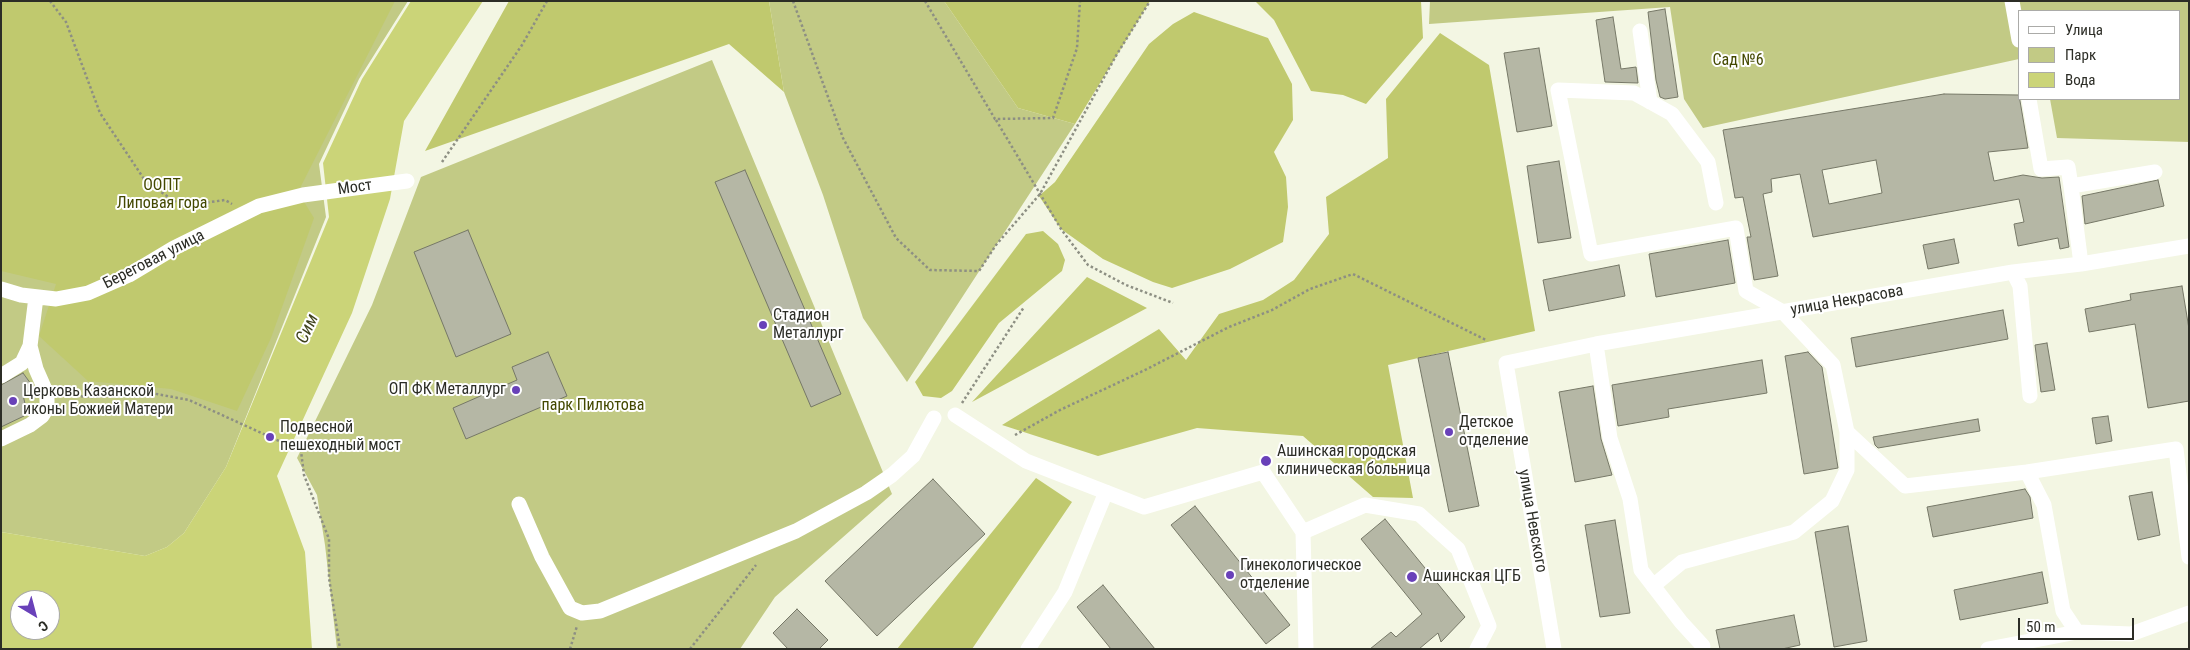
<!DOCTYPE html>
<html>
<head>
<meta charset="utf-8">
<style>
	body { margin:0 }
	#map { position:relative; width:2190px; height:650px; overflow:hidden; background:#f3f6e3; font-family:"Roboto Condensed",sans-serif }
	canvas { display:block }
	.frame { position:absolute; inset:0; border:2px solid #2c2d26; pointer-events:none }
	.legend { position:absolute; left:2018px; top:10px; width:162px; height:90px; box-sizing:border-box; background:#fff; border:1px solid #ababa8; margin:0; padding:6px 9px; list-style:none; font-size:15px; color:#2c2d26 }
	.legend li { display:flex; align-items:center; gap:10px; height:25px }
	.legend b { width:25px; border:1px solid #ababa8 }
	.north { position:absolute; left:10px; top:590px; width:50px; height:50px; box-sizing:border-box; background:#fff; border:1px solid #ababa8; border-radius:50%; rotate:143deg; font-size:14px; font-weight:700; line-height:20px; text-align:center; color:#2c2d26 }
	.north::after { content:''; display:block; margin:auto; width:18px; height:22px; background:#6941b9; clip-path:polygon(50% 0,100% 100%,50% 72%,0 100%) }
	.scale { position:absolute; left:2018px; top:618px; width:116px; height:22px; box-sizing:border-box; border:2px solid #2c2d26; border-top:0; padding-left:6px; font-size:15px; line-height:18px; white-space:nowrap; color:#2c2d26; -webkit-text-stroke:4px #fff; paint-order:stroke }
</style>
</head>
<body>
<div id="map">
<canvas width="2190" height="650"></canvas>
<div class="frame"></div>
<ul class="legend">
<li><b style="height:6px;background:#fff"></b>Улица</li>
<li><b style="height:14px;background:#c2ca85"></b>Парк</li>
<li><b style="height:14px;background:#cbd478"></b>Вода</li>
</ul>
<div class="north">С</div>
<div class="scale">50 m</div>
</div>
<script>
const ctx = document.querySelector('canvas').getContext('2d');
ctx.lineJoin = 'round';
function fill(path, color) { ctx.fillStyle = color; ctx.fill(path, 'evenodd'); }
const toPath = rows => new Path2D(rows.map(r => 'M' + r).join(''));
function stroke(path, color, width, dash) { ctx.strokeStyle = color; ctx.lineWidth = width; ctx.lineCap = dash ? 'butt' : 'round'; ctx.setLineDash(dash || []); ctx.stroke(path); }
function write(font, color, halo, rows, align = 'center') {
  ctx.font = font + ' "Roboto Condensed",sans-serif'; ctx.lineWidth = 4; ctx.setLineDash([]); ctx.textBaseline = 'middle'; ctx.strokeStyle = halo; ctx.fillStyle = color; for (const [text, x, y, turn = 0] of rows) {
    ctx.save(); ctx.translate(x, y); ctx.rotate((+turn || 0) * Math.PI / 180); ctx.textAlign = isNaN(turn) ? turn : align; if (halo) ctx.strokeText(text, 0, 0); ctx.fillText(text, 0, 0); ctx.restore();
  }
}
fill(toPath([
	[1,1,408,1,359,79,319,164,326,217,226,467,184,533,167,547,145,556,1,532],
	[769,1,944,1,1018,108,1075,124,907,382,863,318,823,195,784,92],
	[1430,1,2189,1,2189,142,2057,138,2050,99,2179,99,2179,11,2019,11,2019,59,1703,128,1684,99,1670,7,1429,24],
	[712,60,892,494,775,597,740,649,337,649,325,545,317,495,297,458,372,305,421,177]
]), '#c2ca85');
fill(toPath([
	[1,1,395,1,298,192,314,218,271,338,237,411,171,389,88,381,39,336,56,284,1,271],
	[509,1,769,1,784,92,729,44,425,151],
	[944,1,1150,1,1075,124,1018,108],
	[1255,1,1421,1,1423,38,1366,104,1343,95,1311,91,1274,20],
	[1194,12,1268,38,1292,84,1293,120,1274,152,1286,177,1288,207,1283,242,1230,269,1172,288,1153,282,1103,259,1061,229,1039,196,1055,182,1149,44,1173,24],
	[1440,33,1489,65,1535,331,1388,365,1413,498,1373,497,1303,436,1197,428,1098,456,1002,425,1159,329,1186,360,1219,314,1263,300,1294,280,1329,234,1326,197,1388,158,1386,99],
	[1043,231,1058,244,1065,260,1062,271,999,323,952,391,941,398,923,396,915,382,1026,234],
	[1087,277,1147,308,972,402],
	[1036,478,1072,502,972,649,897,649]
]), '#c0c96e');
fill(toPath([
	[411,1,483,1,404,121,390,199,352,313,277,476,305,552,312,649,1,649,1,532,145,556,167,547,184,533,226,467,329,217,323,163,362,79],
	[20,600,50,600,50,630,20,630]
]), '#cbd478');
const building = toPath([
	[1665,9,1678,97,1665,99,1660,97,1656,80,1648,12,1665,9],
	[1613,17,1621,69,1636,67,1638,83,1605,82,1596,20,1613,17],
	[1539,48,1552,126,1517,132,1504,53,1539,48],
	[1944,94,2019,95,2028,148,1988,152,1994,181,2023,175,2042,178,2059,177,2069,247,2060,249,2058,238,2018,246,2014,224,2024,222,2019,199,1813,237,1800,174,1771,179,1772,192,1763,194,1778,276,1754,280,1747,237,1751,237,1743,197,1735,198,1723,130,1944,94],
	[1876,160,1882,193,1829,204,1822,170,1876,160],
	[1559,161,1571,238,1538,243,1527,166,1559,161],
	[745,170,841,394,811,407,715,182,745,170],
	[2158,180,2164,206,2085,224,2082,196,2158,180],
	[468,230,511,334,456,357,414,252,468,230],
	[1954,239,1959,263,1928,269,1923,245,1954,239],
	[1728,240,1735,283,1656,297,1649,254,1728,240],
	[1619,265,1625,296,1549,311,1543,280,1619,265],
	[2182,286,2189,329,2189,401,2148,408,2135,324,2089,332,2085,309,2131,300,2130,294,2182,286],
	[2003,310,2008,339,1856,367,1851,338,2003,310],
	[2047,343,2055,390,2041,392,2035,345,2047,343],
	[548,352,567,396,466,439,453,408,517,380,512,367,548,352],
	[1448,352,1479,506,1449,512,1418,358,1448,352],
	[1808,352,1822,367,1838,468,1804,474,1785,356,1808,352],
	[1762,360,1767,393,1668,409,1669,417,1618,426,1612,385,1762,360],
	[23,373,31,384,29,391,23,395,26,408,24,416,1,427,1,385,23,373],
	[1593,386,1601,439,1612,475,1575,482,1559,392,1593,386],
	[2108,416,2112,441,2096,444,2092,418,2108,416],
	[1978,419,1980,431,1878,448,1875,445,1873,437,1978,419],
	[933,479,985,534,877,636,825,581,933,479],
	[2025,489,2030,497,2033,518,1933,537,1927,507,2025,489],
	[2152,492,2160,535,2138,540,2129,496,2152,492],
	[1195,506,1290,625,1266,644,1171,525,1195,506],
	[1385,519,1465,617,1441,642,1438,633,1419,649,1370,649,1391,632,1396,637,1422,614,1361,539,1385,519],
	[1615,520,1630,613,1600,617,1585,525,1615,520],
	[1848,526,1867,641,1834,647,1815,532,1848,526],
	[2042,572,2048,603,1960,620,1954,590,2042,572],
	[1103,585,1155,649,1111,649,1077,607,1103,585],
	[797,609,828,640,819,649,788,649,773,633,797,609],
	[1794,615,1800,645,1782,649,1720,649,1716,630,1794,615]
]);
fill(building, '#b5b7a5');
stroke(building, '#767867', 1);
stroke(toPath([
	[50,1,66,22,100,113,146,182,182,206,225,200,232,204],
	[793,1,843,138,896,238,930,270,979,271,996,245,1040,194,1117,54,1150,1],
	[925,1,995,119,1053,118,1077,48,1080,1],
	[996,120,1061,229,1088,265,1126,285,1173,303],
	[442,162,522,45,547,1],
	[61,395,91,397,151,393,189,400,301,451,304,475,329,539,329,578,340,649],
	[962,403,1024,307],
	[1015,435,1060,410,1145,370,1229,327,1272,310,1310,289,1353,274,1486,340],
	[570,649,577,626],
	[690,649,756,565]
]), '#8d8f83', 2.5, [2.5, 2.5]);
stroke(toPath([
	[2012,1,2019,40],
	[1640,31,1650,102],
	[2029,99,2041,169,2068,167,2071,186],
	[2081,264,2071,186,2155,172],
	[2013,272,2020,286,2030,396],
	[1,289,21,295,56,299,88,293,129,275,174,248,259,206,303,195,407,181],
	[1596,344,1610,438,1630,499,1641,570,1681,622,1703,646],
	[1,376,22,363,30,346,36,297],
	[955,415,1026,461,1144,507,1263,472,1303,532,1306,649],
	[1847,432,1905,486,2027,472,2044,505,2063,611,2077,632],
	[1,439,30,425,42,416,47,408,47,394,36,369,30,346],
	[2027,472,2176,449,2189,557],
	[519,504,542,557,570,608,582,613,600,611,796,531,866,493,892,475,913,456,934,418],
	[1303,532,1365,505,1419,514,1458,549,1489,626,1477,649],
	[1653,586,1682,562,1794,532,1832,501,1847,470,1847,432,1833,365,1783,312,1746,291,1736,228,1591,254,1558,90,1634,93,1672,114,1708,162,1716,203],
	[1028,649,1065,592,1106,492],
	[1554,649,1506,363,1596,344,2013,272,2081,264,2189,246],
	[1988,649,2077,632,2131,634,2189,613]
]), '#fff', 15);
for (const [x, y, r, color] of [
	[763,325,5,"#6941b9"],
	[516,390,5,"#6941b9"],
	[13,401,5,"#6941b9"],
	[1449,432,5,"#6941b9"],
	[270,437,5,"#6941b9"],
	[1266,461,6,"#6941b9"],
	[1230,575,5,"#6941b9"],
	[1412,577,6,"#6941b9"]
]) { const dot = new Path2D(); dot.arc(x, y, r, 0, 2 * Math.PI); ctx.fillStyle = color; ctx.fill(dot); stroke(dot, '#fff', 2); }
write('16px', '#434800', '#fff', [
	["Сад №6",1738,61],
	["ООПТ",162,186],
	["Липовая гора",162,204],
	["парк Пилютова",593,406]
]);
write('16px', '#2c2d26', '#fff', [
	["Мост",355,188,-8],
	["Береговая улица",154,260,-27],
	["улица Некрасова",1847,301,-10],
	["улица Невского",1532,521,80]
]);
write('16px', '#2c2d26', '#fff', [
	["Стадион",773,316],
	["Металлург",773,334],
	["ОП ФК Металлург",506,390,"right"],
	["Церковь Казанской",23,392],
	["иконы Божией Матери",23,410],
	["Детское",1459,423],
	["отделение",1459,441],
	["Подвесной",280,428],
	["пешеходный мост",280,446],
	["Ашинская городская",1277,452],
	["клиническая больница",1277,470],
	["Гинекологическое",1240,566],
	["отделение",1240,584],
	["Ашинская ЦГБ",1423,577]
], 'left');
write('italic 18px', '#40431d', '#fff', [
	["Сим",308,329,-66]
]);
</script>
</body>
</html>
